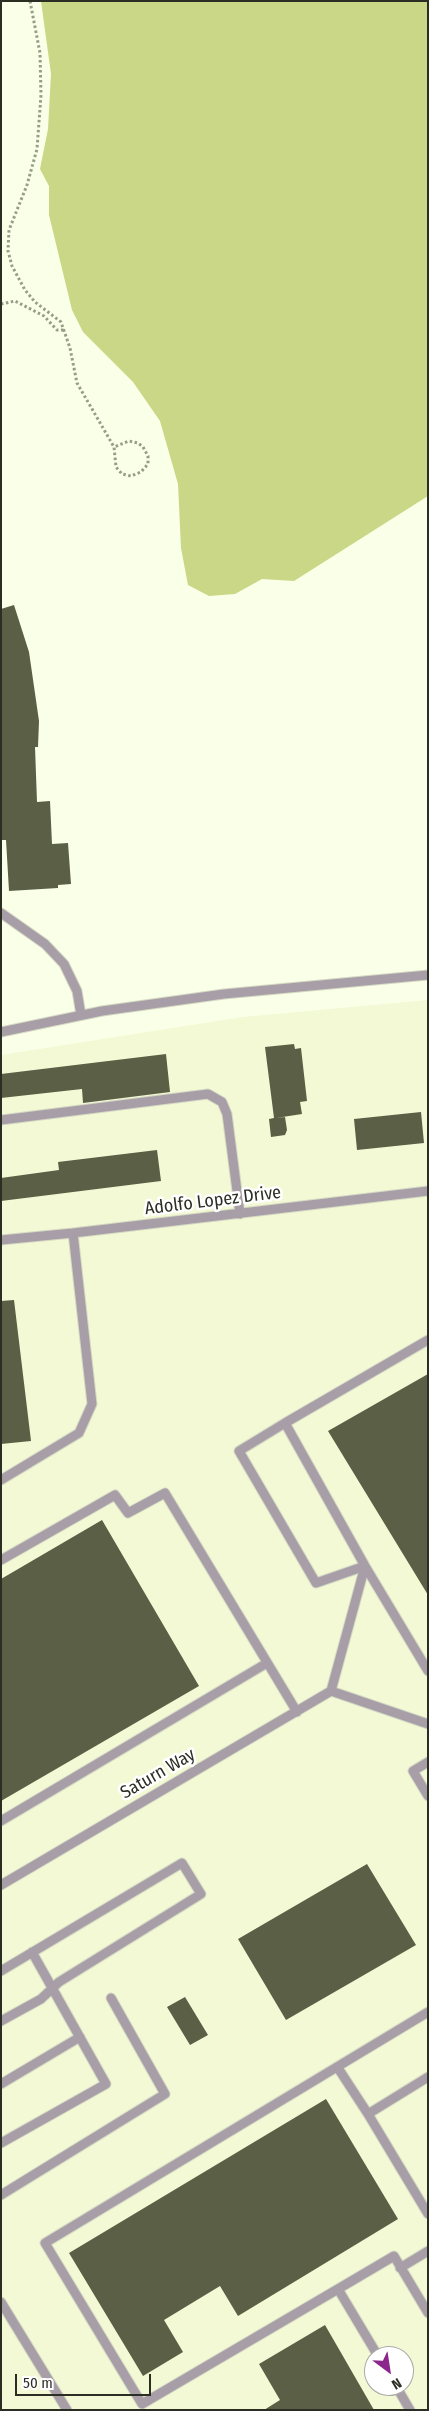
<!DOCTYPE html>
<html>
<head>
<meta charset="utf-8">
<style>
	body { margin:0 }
	#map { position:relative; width:429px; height:2411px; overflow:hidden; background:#faffe7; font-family:"Fira Sans Condensed",sans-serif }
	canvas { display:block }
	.frame { position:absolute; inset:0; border:2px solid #2b2e23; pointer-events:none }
	.north { position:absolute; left:364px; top:2346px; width:50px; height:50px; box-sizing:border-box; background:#fff; border:1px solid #aaaba7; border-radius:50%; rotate:149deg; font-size:14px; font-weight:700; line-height:20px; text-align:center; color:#2b2e23 }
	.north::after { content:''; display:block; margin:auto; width:18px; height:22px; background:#8b268d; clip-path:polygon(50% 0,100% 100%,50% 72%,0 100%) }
	.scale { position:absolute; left:15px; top:2374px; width:136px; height:22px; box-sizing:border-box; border:2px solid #2b2e23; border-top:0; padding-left:6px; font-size:15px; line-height:18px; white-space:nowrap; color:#2b2e23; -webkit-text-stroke:4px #fff; paint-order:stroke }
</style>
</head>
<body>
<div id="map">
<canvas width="429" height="2411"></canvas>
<div class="frame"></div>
<div class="north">N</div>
<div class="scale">50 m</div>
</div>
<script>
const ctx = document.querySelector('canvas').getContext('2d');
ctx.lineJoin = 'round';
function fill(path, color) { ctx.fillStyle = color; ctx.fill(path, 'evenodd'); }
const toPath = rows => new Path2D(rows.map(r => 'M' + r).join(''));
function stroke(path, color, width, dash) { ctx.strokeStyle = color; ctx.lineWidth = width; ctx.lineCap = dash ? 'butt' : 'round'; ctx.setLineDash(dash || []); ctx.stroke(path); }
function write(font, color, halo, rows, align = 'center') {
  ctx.font = font + ' "Fira Sans Condensed",sans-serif'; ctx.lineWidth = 5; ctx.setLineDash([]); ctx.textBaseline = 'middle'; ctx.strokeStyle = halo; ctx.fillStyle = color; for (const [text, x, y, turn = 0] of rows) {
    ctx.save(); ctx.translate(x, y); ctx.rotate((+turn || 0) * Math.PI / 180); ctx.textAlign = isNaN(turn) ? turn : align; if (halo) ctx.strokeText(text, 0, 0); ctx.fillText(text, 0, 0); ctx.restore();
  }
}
fill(toPath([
	[428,1000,428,2410,1,2410,1,1055,243,1017],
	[374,2356,404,2356,404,2386,374,2386]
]), '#f2f9d4');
fill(toPath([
	[41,1,428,1,428,496,294,581,262,579,235,594,209,596,188,585,181,548,178,484,160,421,133,382,83,332,72,310,49,215,49,186,40,169,48,129,51,74]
]), '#c9d786');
fill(toPath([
	[14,605,29,652,39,721,38,747,35,747,37,802,50,801,52,844,68,843,71,884,58,885,58,888,9,891,6,840,1,840,1,609],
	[294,1044,295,1049,301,1048,307,1101,300,1102,302,1114,276,1118,285,1117,287,1130,285,1135,271,1137,269,1119,274,1118,265,1047],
	[166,1054,170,1092,83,1103,82,1089,1,1098,1,1074],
	[421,1112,424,1143,357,1150,354,1119],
	[157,1150,161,1181,1,1201,1,1178,59,1170,58,1162],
	[14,1300,31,1441,1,1444,1,1301],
	[428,1374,428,1595,328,1431],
	[102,1520,199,1686,1,1801,1,1579],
	[367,1864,416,1945,286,2020,238,1939],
	[185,1997,208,2035,190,2045,167,2007],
	[326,2099,398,2219,238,2316,220,2286,164,2320,183,2352,143,2376,69,2253],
	[325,2325,374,2410,264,2410,280,2400,259,2364]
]), '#5a5f46');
const lane = toPath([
	[1,913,45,944,64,964,77,991,81,1015],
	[1,1032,102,1011,224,994,428,975],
	[1,1120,208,1094,222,1102,227,1114,240,1214],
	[1,1240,73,1233,428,1191],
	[428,1340,285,1423,365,1566,428,1671],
	[285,1423,239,1451,316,1583,365,1566],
	[1,1480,79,1433,92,1404,73,1233],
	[1,1560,115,1495,128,1513,165,1493,297,1712],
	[331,1691,365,1566],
	[331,1691,428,1724],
	[428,1762,413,1771,428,1796],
	[1,1821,267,1663],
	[1,1885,331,1691],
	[1,1971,182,1863,201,1894,59,1982,41,1999,1,2021],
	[338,2068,368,2114],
	[428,2077,368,2114,428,2214],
	[1,2084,80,2037],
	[1,2143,106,2084,32,1952],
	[1,2195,165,2094,111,1998],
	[400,2268,428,2251],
	[338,2289,142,2404,45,2243,428,2012],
	[1,2302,67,2410],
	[378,2356,338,2289,394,2256,428,2313],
	[396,2386,410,2410]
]);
stroke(lane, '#d5d9c4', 11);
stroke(toPath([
	[30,1,40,53,41,95,37,149,27,185,9,230,8,251,12,266,25,290,35,302,61,322,70,348,77,383,114,447,116,467,122,474,131,476,141,472,148,464,148,456,143,447,138,443,129,441,114,447],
	[1,304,15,301,44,316,57,330,64,330]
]), '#989c8a', 3, [2.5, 2.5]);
stroke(lane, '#a89ea7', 9);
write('18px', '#2b2e23', '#fff', [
	["Adolfo Lopez Drive",213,1201,-7],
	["Saturn Way",158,1774,-30]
]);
</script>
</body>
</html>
